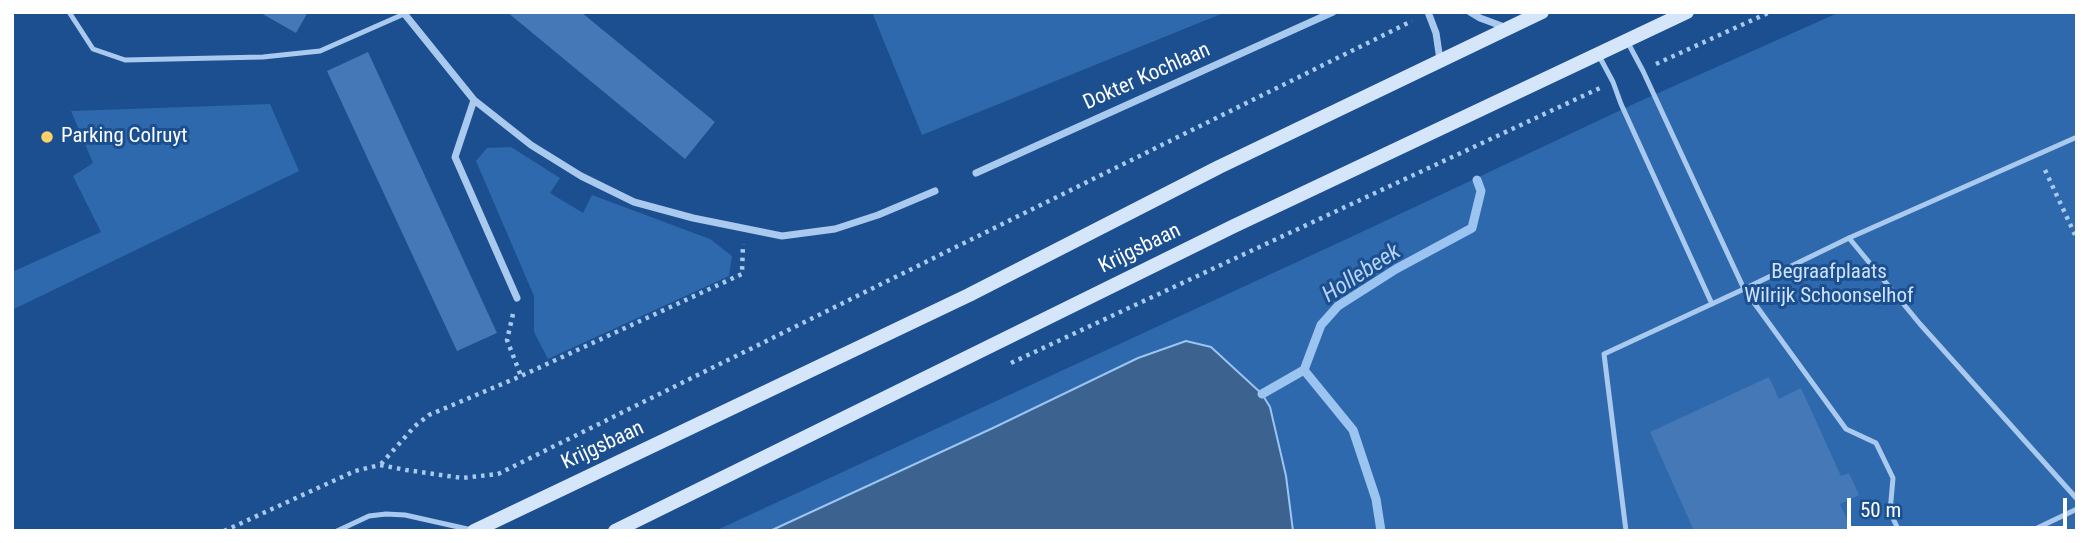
<!DOCTYPE html>
<html>
<head>
<meta charset="utf-8">
<style>
	body { margin:0 }
	#map { position:relative; width:2089px; height:543px; overflow:hidden; background:#1b4f8f; font-family:"Roboto Condensed",sans-serif }
	canvas { display:block }
	.frame { position:absolute; inset:0; border:14px solid #fff; pointer-events:none }
	.scale { position:absolute; left:1847px; top:498px; width:220px; height:32px; box-sizing:border-box; border:4px solid #fff; border-top:0; padding-left:9px; font-size:21px; line-height:24px; white-space:nowrap; color:#fff; -webkit-text-stroke:5px #1b4f8f; paint-order:stroke }
</style>
</head>
<body>
<div id="map">
<canvas width="2089" height="543"></canvas>
<div class="frame"></div>
<div class="scale">50 m</div>
</div>
<script>
const ctx = document.querySelector('canvas').getContext('2d');
ctx.lineJoin = 'round';
function fill(path, color) { ctx.fillStyle = color; ctx.fill(path, 'evenodd'); }
const toPath = rows => new Path2D(rows.map(r => 'M' + r).join(''));
function stroke(path, color, width, dash) { ctx.strokeStyle = color; ctx.lineWidth = width; ctx.lineCap = dash ? 'butt' : 'round'; ctx.setLineDash(dash || []); ctx.stroke(path); }
function write(font, color, halo, rows, align = 'center') {
  ctx.font = font + ' "Roboto Condensed",sans-serif'; ctx.lineWidth = 6; ctx.setLineDash([]); ctx.textBaseline = 'middle'; ctx.strokeStyle = halo; ctx.fillStyle = color; for (const [text, x, y, turn = 0] of rows) {
    ctx.save(); ctx.translate(x, y); ctx.rotate((+turn || 0) * Math.PI / 180); ctx.textAlign = isNaN(turn) ? turn : align; if (halo) ctx.strokeText(text, 0, 0); ctx.fillText(text, 0, 0); ctx.restore();
  }
}
fill(toPath([
	[872,12,1226,12,922,135],
	[1840,12,2077,12,2077,531,715,531,1351,237,1638,102],
	[270,104,299,171,12,310,12,272,101,232,73,176,93,163,71,111],
	[511,147,560,178,550,193,583,213,592,195,710,239,732,256,729,276,548,359,534,332,534,296,476,161,487,148]
]), '#2e69ad');
const water = toPath([
	[1186,341,1211,347,1262,394,1270,407,1286,476,1293,531,770,531,993,428,1138,358,1186,341]
]);
fill(water, '#3c6290');
stroke(water, '#9cc4f0', 2);
stroke(toPath([
	[1262,394,1304,370],
	[1381,531,1376,499,1353,430,1304,370,1321,325,1338,306,1396,269,1472,228,1481,191,1477,180]
]), '#9cc4f0', 9);
fill(toPath([
	[259,12,308,12,296,33],
	[507,12,581,12,715,122,685,159],
	[368,52,497,333,457,351,327,71],
	[1769,377,1779,399,1801,388,1841,476,1849,473,1859,495,1840,504,1852,531,1694,531,1650,432]
]), '#4478b7');
stroke(toPath([
	[1656,64,1770,12],
	[2045,170,2077,239],
	[513,314,507,340,521,376],
	[1011,363,1600,88],
	[381,464,415,426,429,415,521,376,742,274,743,244],
	[224,531,355,471,380,465,406,470,462,478,498,474,1412,21]
]), '#a9c9ee', 4.5, [3.5, 5]);
stroke(toPath([
	[69,12,93,49,125,60,263,57,320,51,404,14],
	[1627,41,1643,71,1744,289,1846,429,1876,443,1893,478,1890,512,1899,531],
	[1598,54,1613,82,1621,104,1712,304],
	[1849,238,1920,324,2077,499],
	[337,531,369,516,386,514,405,515,472,530],
	[1626,531,1604,354,1744,289,1849,238,2077,137],
	[2031,531,2077,509]
]), '#a9c9ee', 5);
stroke(toPath([
	[403,12,474,100,531,145,581,176,634,202,693,218,782,236,835,229,878,215,935,191],
	[1428,12,1436,33,1440,60],
	[1470,12,1480,18,1507,28],
	[474,100,455,157,517,298],
	[976,173,1333,12]
]), '#a9c9ee', 7);
stroke(toPath([
	[474,531,969,295,1219,167,1542,12],
	[615,531,1234,226,1687,12]
]), '#d6e6fa', 14);
for (const [x, y, r, color] of [
	[47,137,7,"#ffd166"]
]) { const dot = new Path2D(); dot.arc(x, y, r, 0, 2 * Math.PI); ctx.fillStyle = color; ctx.fill(dot); stroke(dot, '#1b4f8f', 2.5); }
write('21px', '#fff', '#1b4f8f', [
	["Dokter Kochlaan",1147,77,-24],
	["Krijgsbaan",1140,249,-26],
	["Krijgsbaan",603,446,-25]
]);
write('21px', '#fff', '#1b4f8f', [
	["Parking Colruyt",61,137]
], 'left');
write('21px', '#cfe3fa', '#1b4f8f', [
	["Begraafplaats",1829,273],
	["Wilrijk Schoonselhof",1829,297]
]);
write('italic 23px', '#b5d3f5', '#1b4f8f', [
	["Hollebeek",1362,274,-33]
]);
</script>
</body>
</html>
